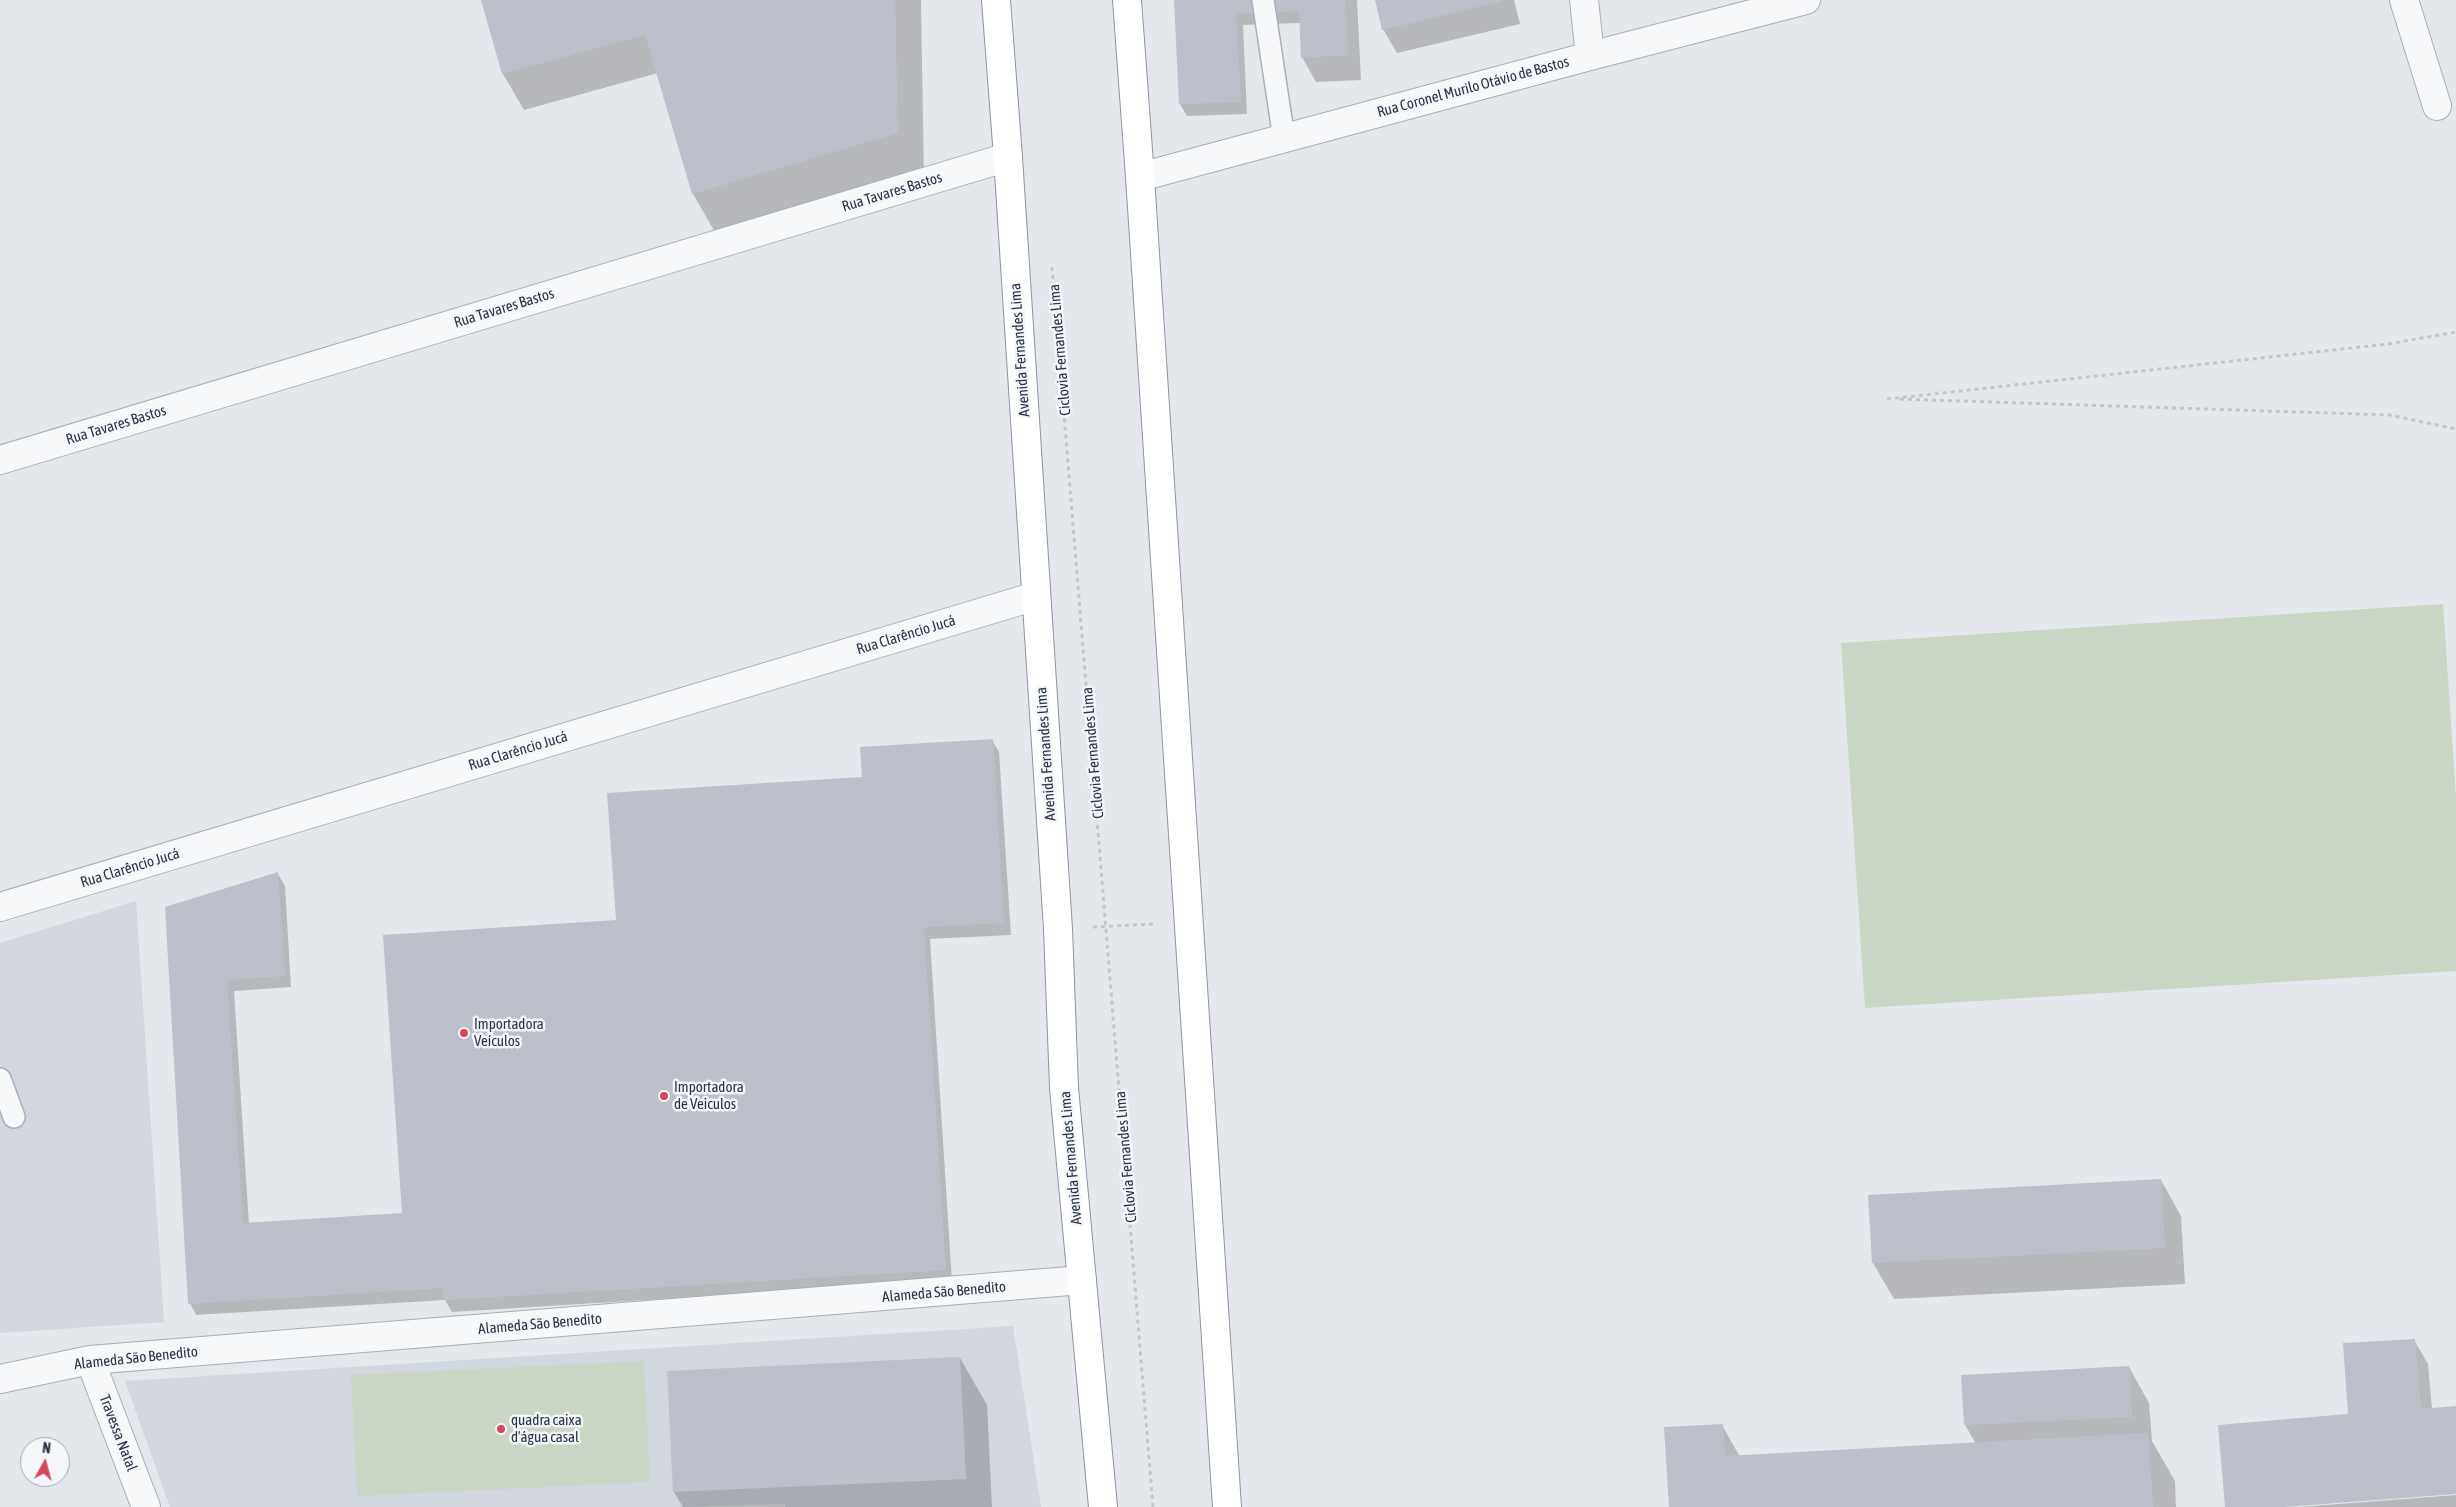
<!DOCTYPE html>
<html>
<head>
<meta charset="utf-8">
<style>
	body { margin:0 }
	#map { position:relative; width:2456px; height:1507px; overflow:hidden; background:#e4e7ec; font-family:"Asap Condensed",sans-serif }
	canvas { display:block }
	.north { position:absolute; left:20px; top:1437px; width:50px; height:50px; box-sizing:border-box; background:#f4f6f9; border:1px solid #a4a8b1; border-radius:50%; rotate:7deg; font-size:14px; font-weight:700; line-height:20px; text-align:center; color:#2b3445 }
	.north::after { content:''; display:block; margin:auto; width:18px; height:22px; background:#d1495b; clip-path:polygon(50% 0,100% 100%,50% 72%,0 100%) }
</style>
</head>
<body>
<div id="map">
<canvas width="2456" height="1507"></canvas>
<div class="north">N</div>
</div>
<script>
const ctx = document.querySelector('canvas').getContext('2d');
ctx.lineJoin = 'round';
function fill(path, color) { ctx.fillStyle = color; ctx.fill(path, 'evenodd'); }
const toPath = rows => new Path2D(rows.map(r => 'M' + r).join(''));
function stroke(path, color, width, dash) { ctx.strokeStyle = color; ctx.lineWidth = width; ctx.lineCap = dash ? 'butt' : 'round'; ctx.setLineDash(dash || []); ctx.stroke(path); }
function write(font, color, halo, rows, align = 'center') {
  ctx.font = font + ' "Asap Condensed",sans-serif'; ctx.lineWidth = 5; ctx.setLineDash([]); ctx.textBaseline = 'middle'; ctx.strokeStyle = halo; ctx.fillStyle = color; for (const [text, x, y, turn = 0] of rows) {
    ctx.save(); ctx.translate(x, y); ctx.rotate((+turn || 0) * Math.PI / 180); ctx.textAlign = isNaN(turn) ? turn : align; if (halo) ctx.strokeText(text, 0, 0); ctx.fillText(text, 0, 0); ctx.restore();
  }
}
fill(toPath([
	[136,901,164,1322,0,1333,0,943],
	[1013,1326,1041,1507,785,1507,785,1504,687,1507,170,1507,125,1381]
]), '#d2d6de');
fill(toPath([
	[2443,604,2456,798,2456,971,1865,1008,1841,643],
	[644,1361,650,1482,357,1496,351,1375]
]), '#c9d6c5');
fill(toPath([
	[482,0,921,0,924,180,720,241,693,194,658,73,524,110,503,74],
	[1176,0,1357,0,1361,80,1316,82,1302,57,1300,23,1243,25,1247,114,1187,116,1180,104],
	[1376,0,1514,0,1520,24,1397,53,1383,29],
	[992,740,999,752,1011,935,930,939,952,1281,452,1312,445,1300,196,1315,190,1303,167,908,278,874,285,886,291,987,234,991,249,1224,403,1214,617,921,863,778],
	[2161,1180,2181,1216,2185,1284,1894,1299,1873,1263,1869,1196],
	[2414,1340,2428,1364,2432,1409,2456,1407,2456,1493,2266,1507,2226,1507,2350,1416],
	[960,1358,987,1405,992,1507,683,1507,674,1492,669,1372],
	[2129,1367,2149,1403,2152,1441,2175,1481,2176,1507,1670,1507,1722,1425,1740,1457,1976,1444,1965,1425,1962,1376],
	[2456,1495,2456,1507,2299,1507]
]), '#0003');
fill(toPath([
	[481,0,895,0,898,133,692,194,645,35,502,74],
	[1174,0,1345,0,1348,55,1301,58,1299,11,1236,14,1241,102,1179,104],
	[1375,0,1502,0,1502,1,1382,30],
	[993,739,1004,923,924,927,946,1270,444,1300,443,1288,188,1304,165,907,278,872,285,976,227,980,243,1223,402,1213,383,935,616,920,607,793,862,777,860,747],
	[2161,1179,2165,1248,1872,1263,1868,1195],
	[2415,1339,2421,1409,2456,1406,2456,1494,2284,1507,2225,1507,2218,1425,2348,1414,2343,1343],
	[960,1357,966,1479,673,1492,667,1371],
	[2129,1366,2132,1417,1964,1425,1961,1375],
	[1723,1424,1725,1456,2148,1433,2153,1507,1669,1507,1664,1427]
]), '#bbc0ca');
const service = toPath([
	[1263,0,1284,139],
	[0,1079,14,1117]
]);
const minor = toPath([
	[1584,0,1590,56],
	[2404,0,2437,106],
	[1140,177,1590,56,1806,0],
	[0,460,1008,157],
	[0,907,1036,596],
	[90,1360,146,1507],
	[0,1379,90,1360,1082,1280]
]);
const trunk = toPath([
	[996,0,1008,157,1058,929,1064,1088,1103,1507],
	[1127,0,1140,177,1227,1507]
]);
stroke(service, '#a9aeb7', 24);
stroke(minor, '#a9aeb7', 30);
stroke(trunk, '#8b94a3', 30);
stroke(toPath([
	[1052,267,1153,1507],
	[1887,399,2388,344,2456,332],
	[1900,399,2390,415,2456,429],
	[1093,927,1154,924]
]), '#c2c5cb', 3, [4, 4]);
stroke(service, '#f7f8fa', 21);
stroke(minor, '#f7f8fa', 28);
stroke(trunk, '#fff', 28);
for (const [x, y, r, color] of [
	[464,1033,5,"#d1495b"],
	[664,1096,5,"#d1495b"],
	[501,1429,5,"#d1495b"]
]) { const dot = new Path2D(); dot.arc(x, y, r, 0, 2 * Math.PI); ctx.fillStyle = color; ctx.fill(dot); stroke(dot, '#f4f6f9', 2); }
write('15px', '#2b3445', '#f4f6f9', [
	["Rua Coronel Murilo Otávio de Bastos",1473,87,-15],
	["Rua Tavares Bastos",892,192,-17],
	["Rua Tavares Bastos",504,308,-17],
	["Avenida Fernandes Lima",1020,350,-94],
	["Ciclovia Fernandes Lima",1060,350,-95],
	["Rua Tavares Bastos",116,425,-17],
	["Rua Clarêncio Jucá",906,635,-17],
	["Rua Clarêncio Jucá",518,751,-17],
	["Ciclovia Fernandes Lima",1093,753,-95],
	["Avenida Fernandes Lima",1046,754,-94],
	["Rua Clarêncio Jucá",130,868,-17],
	["Ciclovia Fernandes Lima",1126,1157,-95],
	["Avenida Fernandes Lima",1071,1158,-95],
	["Alameda São Benedito",944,1292,-5],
	["Alameda São Benedito",540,1324,-5],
	["Alameda São Benedito",136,1358,-6],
	["Travessa Natal",118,1433,69]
]);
write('15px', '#2b3445', '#f4f6f9', [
	["Importadora",474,1024],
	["Veículos",474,1041],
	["Importadora",674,1087],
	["de Veiculos",674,1104],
	["quadra caixa",511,1420],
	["d'água casal",511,1437]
], 'left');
</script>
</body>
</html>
